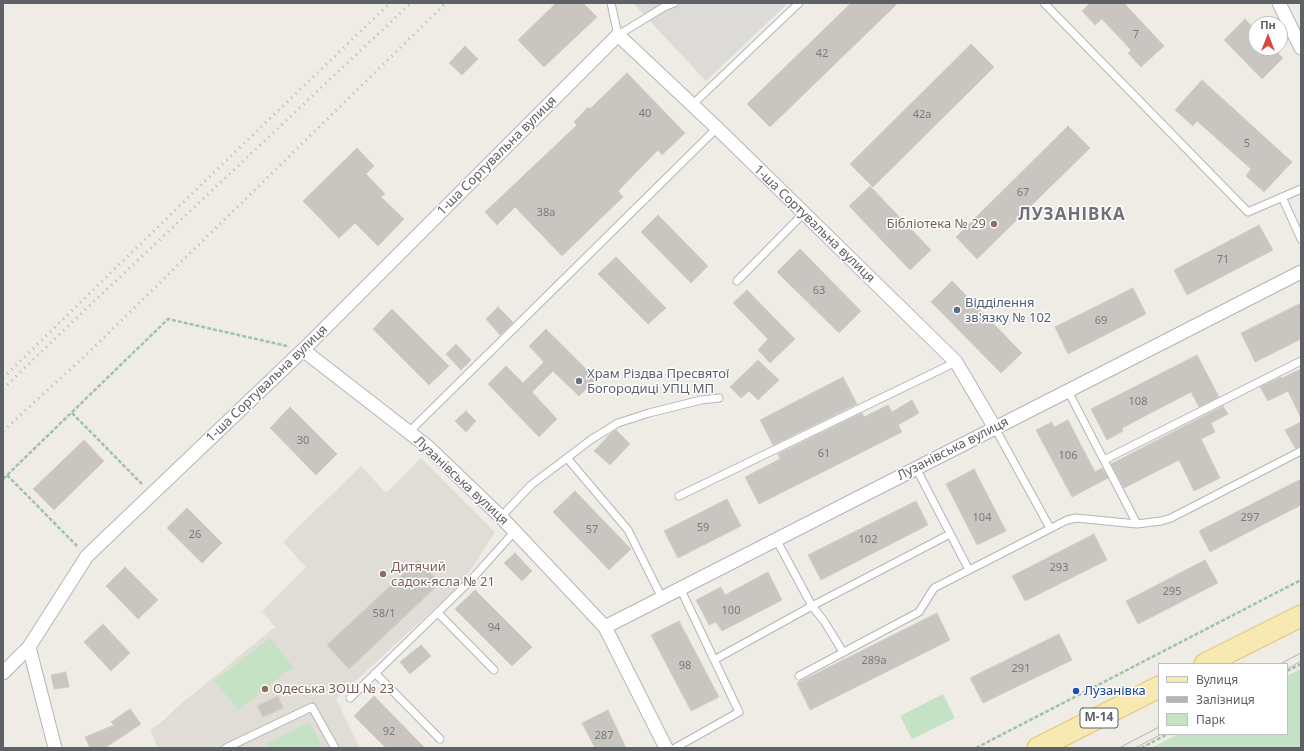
<!DOCTYPE html>
<html>
<head>
<meta charset="utf-8">
<style>
	body { margin:0 }
	#map { position:relative; width:1304px; height:751px; overflow:hidden; background:#eeece5; font-family:"Noto Sans",sans-serif }
	canvas { display:block }
	.frame { position:absolute; inset:0; border:4px solid #5d6064; pointer-events:none }
	.legend { position:absolute; left:1158px; top:663px; width:130px; height:72px; box-sizing:border-box; background:#fff; border:1px solid #bebfc1; margin:0; padding:5px 7px; list-style:none; font-size:12px; color:#5d6064 }
	.legend li { display:flex; align-items:center; gap:8px; height:20px }
	.legend b { width:20px; border:1px solid #bebfc1 }
	.north { position:absolute; left:1248px; top:16px; width:40px; height:40px; box-sizing:border-box; background:#fff; border:1px solid #bebfc1; border-radius:50%; rotate:0deg; font-size:11px; font-weight:700; line-height:16px; text-align:center; color:#5d6064 }
	.north::after { content:''; display:block; margin:auto; width:14px; height:18px; background:#d64c43; clip-path:polygon(50% 0,100% 100%,50% 72%,0 100%) }
</style>
</head>
<body>
<div id="map">
<canvas width="1304" height="751"></canvas>
<div class="frame"></div>
<ul class="legend">
<li><b style="height:5px;background:#f6eab2"></b>Вулиця</li>
<li><b style="height:5px;background:#b3b4b4"></b>Залізниця</li>
<li><b style="height:11px;background:#c5e2c5"></b>Парк</li>
</ul>
<div class="north">Пн</div>
</div>
<script>
const ctx = document.querySelector('canvas').getContext('2d');
ctx.lineJoin = 'round';
function fill(path, color) { ctx.fillStyle = color; ctx.fill(path, 'evenodd'); }
const toPath = rows => new Path2D(rows.map(r => 'M' + r).join(''));
function stroke(path, color, width, dash) { ctx.strokeStyle = color; ctx.lineWidth = width; ctx.lineCap = dash ? 'butt' : 'round'; ctx.setLineDash(dash || []); ctx.stroke(path); }
function write(font, color, halo, rows, align = 'center') {
  ctx.font = font + ' "Noto Sans",sans-serif'; ctx.lineWidth = 3; ctx.setLineDash([]); ctx.textBaseline = 'middle'; ctx.strokeStyle = halo; ctx.fillStyle = color; for (const [text, x, y, turn = 0] of rows) {
    ctx.save(); ctx.translate(x, y); ctx.rotate((+turn || 0) * Math.PI / 180); ctx.textAlign = isNaN(turn) ? turn : align; if (halo) ctx.strokeText(text, 0, 0); ctx.fillText(text, 0, 0); ctx.restore();
  }
}
fill(toPath([
	[633,3,788,3,706,81]
]), '#dddbd7');
fill(toPath([
	[421,458,495,532,463,582,336,699,360,748,158,748,150,730,163,721,176,708,275,627,262,611,306,567,283,542,361,466,386,493]
]), '#e0ddd7');
fill(toPath([
	[270,638,293,667,238,710,215,681],
	[1301,669,1301,748,1151,748,1178,734,1287,734,1287,676],
	[943,694,955,718,912,739,900,716],
	[310,722,322,746,318,748,268,748,266,744]
]), '#c5e2c5');
const building = toPath([
	[556,3,583,3,597,17,544,67,518,40,556,3],
	[851,3,898,3,770,127,747,104,851,3],
	[1090,3,1124,3,1164,46,1141,67,1128,53,1131,50,1102,19,1095,25,1082,11,1090,3],
	[1245,19,1256,31,1256,48,1273,48,1283,58,1262,79,1224,40,1245,19],
	[971,44,994,67,873,187,850,164,971,44],
	[465,46,478,59,462,75,449,63,465,46],
	[627,73,685,133,662,155,658,150,618,191,623,197,562,256,515,207,497,225,485,212,577,125,574,122,588,107,590,109,627,73],
	[1202,80,1292,162,1264,192,1246,176,1251,169,1197,121,1193,126,1175,110,1202,80],
	[1068,126,1090,148,977,259,956,237,1068,126],
	[357,148,374,166,366,174,385,194,381,197,404,219,378,246,355,223,339,238,303,201,357,148],
	[870,186,931,250,910,270,849,206,870,186],
	[658,215,708,266,691,283,641,232,658,215],
	[1259,225,1273,250,1187,295,1174,270,1259,225],
	[800,249,861,311,839,333,777,272,800,249],
	[616,257,666,308,648,324,598,274,616,257],
	[952,281,1022,353,1001,373,931,302,952,281],
	[1133,288,1146,314,1068,354,1055,327,1133,288],
	[747,290,795,339,770,363,758,350,768,339,733,303,747,290],
	[1301,303,1301,339,1255,362,1241,333,1301,303],
	[498,307,513,322,500,335,486,319,498,307],
	[392,309,449,366,429,385,373,329,392,309],
	[546,329,596,379,579,396,553,371,532,392,557,419,539,437,488,384,506,366,523,383,544,362,529,346,546,329],
	[456,344,471,360,461,370,446,354,456,344],
	[1197,355,1219,397,1199,407,1191,392,1122,428,1123,431,1107,440,1091,409,1197,355],
	[758,360,779,380,758,400,749,391,741,398,730,387,758,360],
	[1301,369,1301,418,1288,391,1268,401,1260,387,1281,377,1282,378,1301,369],
	[843,377,857,404,773,445,760,420,843,377],
	[912,400,919,413,898,425,902,432,759,504,745,477,780,459,778,454,862,413,864,417,888,405,892,412,912,400],
	[1223,406,1228,414,1211,423,1215,432,1201,439,1220,478,1194,491,1179,460,1124,488,1111,464,1223,406],
	[290,407,337,454,316,475,270,428,290,407],
	[466,411,476,421,466,432,455,421,466,411],
	[1068,420,1095,472,1102,468,1108,478,1072,497,1036,430,1052,422,1054,427,1068,420],
	[1301,422,1301,446,1295,448,1285,430,1301,422],
	[616,430,630,444,610,465,594,451,610,434,616,430],
	[84,440,104,461,54,510,33,489,84,440],
	[974,469,1006,531,977,545,946,484,974,469],
	[1301,479,1301,505,1210,552,1199,531,1301,479],
	[575,491,631,549,609,570,553,512,575,491],
	[727,499,741,526,678,558,664,531,727,499],
	[916,501,928,525,821,580,808,555,916,501],
	[187,508,222,543,202,563,167,528,187,508],
	[1094,534,1107,560,1025,601,1012,576,1094,534],
	[515,553,532,571,522,581,504,563,515,553],
	[418,560,440,583,349,669,327,645,418,560],
	[1205,560,1218,583,1138,624,1126,601,1205,560],
	[125,567,158,600,138,619,106,586,125,567],
	[768,572,782,600,722,631,716,622,709,625,696,600,721,587,725,595,768,572],
	[475,590,532,647,512,666,455,609,475,590],
	[937,613,950,640,810,710,797,683,937,613],
	[679,621,719,697,691,711,651,635,679,621],
	[103,624,130,653,111,671,84,642,103,624],
	[1059,634,1072,660,983,703,970,678,1059,634],
	[421,645,431,656,410,674,400,662,421,645],
	[66,672,69,687,54,689,51,675,66,672],
	[278,696,283,708,263,717,257,706,278,696],
	[374,696,425,748,386,748,354,716,374,696],
	[130,709,141,724,105,748,90,748,85,737,114,725,111,722,130,709],
	[608,710,626,748,595,748,582,723,608,710]
]);
fill(building, '#c9c6c2');
stroke(building, '#d2cdc4', 1);
const lane = toPath([
	[611,3,618,35,664,7,674,3],
	[1044,3,1248,212,1301,189],
	[692,105,799,3],
	[1282,197,1301,239],
	[737,281,804,213],
	[1068,391,1137,524],
	[995,428,1050,528],
	[409,432,717,128],
	[567,458,628,530,662,598],
	[1104,460,1301,361],
	[916,468,969,570],
	[679,496,956,362],
	[501,517,531,485,592,439,618,423,649,413,701,400,719,398],
	[776,539,812,606,824,621,843,652],
	[438,613,494,670],
	[714,660,812,606,950,534],
	[375,673,440,739],
	[799,676,919,612,934,588,1067,520,1076,518,1137,524,1161,521,1171,518,1301,451],
	[350,698,471,580,515,531],
	[226,748,312,707,335,748],
	[675,748,739,712,680,588]
]);
const street = toPath([
	[1279,3,1301,48],
	[303,350,428,447,501,517,605,627,666,748],
	[605,627,1301,272],
	[29,647,55,748],
	[3,673,29,647,87,556,303,350,618,35,717,128,956,362,995,428]
]);
const primary = toPath([
	[1205,664,1301,616],
	[1038,748,1159,687]
]);
stroke(lane, '#b2b5b9', 9);
stroke(street, '#b2b5b9', 15);
stroke(primary, '#e1be6a', 23);
stroke(toPath([
	[72,413,142,484],
	[7,475,77,546],
	[3,479,168,319,287,346],
	[1287,671,1301,664],
	[976,748,1301,580],
	[1141,748,1168,734]
]), '#9ec3a8', 2.5, [4, 2]);
stroke(lane, '#fff', 7);
stroke(street, '#fff', 13);
stroke(primary, '#f6eab2', 21);
stroke(toPath([
	[1280,664,1301,653],
	[1287,669,1301,661],
	[1119,748,1159,727],
	[1135,748,1162,734]
]), '#b3b4b4', 1);
stroke(toPath([
	[3,378,205,181,390,3],
	[3,389,68,326,411,3],
	[3,431,88,353,446,3]
]), '#b3b4b4', 3, [1, 5]);
for (const [x, y, r, color] of [
	[994,224,4,"#8d6e63"],
	[957,310,4,"#5c6f8a"],
	[579,381,4,"#6b7280"],
	[383,574,4,"#8d6e63"],
	[265,689,4,"#8d6e63"],
	[1076,691,4,"#1a4fb4"]
]) { const dot = new Path2D(); dot.arc(x, y, r, 0, 2 * Math.PI); ctx.fillStyle = color; ctx.fill(dot); stroke(dot, '#fff', 1.5); }
write('11px', '#787a7c', null, [
	["7",1136,35],
	["42",822,54],
	["40",645,114],
	["42а",922,115],
	["5",1247,144],
	["67",1023,193],
	["38а",546,213],
	["71",1223,260],
	["63",819,291],
	["69",1101,321],
	["108",1138,402],
	["30",303,441],
	["61",824,454],
	["106",1068,456],
	["104",982,518],
	["297",1250,518],
	["59",703,528],
	["57",592,530],
	["26",195,535],
	["102",868,540],
	["293",1059,568],
	["295",1172,592],
	["100",731,611],
	["58/1",384,614],
	["94",494,628],
	["289а",874,661],
	["98",685,666],
	["291",1021,669],
	["92",389,732],
	["287",604,736]
]);
for (const [x, y, w] of [
	[1099,718,38]
]) { const box = new Path2D(); box.roundRect(x - w / 2, y - 10, w, 20, 3); ctx.fillStyle = '#fff'; ctx.fill(box); stroke(box, '#5d6064', 1); }
write('bold 12px', '#5d6064', null, [
	["М-14",1099,718]
]);
write('13px', '#5d6064', '#fff', [
	["1-ша Сортувальна вулиця",497,156,-45],
	["1-ша Сортувальна вулиця",814,224,44],
	["1-ша Сортувальна вулиця",267,384,-44],
	["Лузанівська вулиця",953,449,-27],
	["Лузанівська вулиця",461,481,43]
]);
write('13px', '#785e54', '#fff', [
	["Бібліотека № 29",986,224,"right"],
	["Дитячий",391,567],
	["садок-ясла № 21",391,582],
	["Одеська ЗОШ № 23",273,689]
], 'left');
write('13px', '#4e5e75', '#fff', [
	["Відділення",965,303],
	["зв'язку № 102",965,318]
], 'left');
write('13px', '#5b616d', '#fff', [
	["Храм Різдва Пресвятої",587,374],
	["Богородиці УПЦ МП",587,389]
], 'left');
write('13px', '#164399', '#fff', [
	["Лузанівка",1084,691]
], 'left');
ctx.letterSpacing = '1px';
write('bold 17px', '#6e7276', '#fff', [
	["ЛУЗАНІВКА",1072,215]
]);
ctx.letterSpacing = '0px';
</script>
</body>
</html>
